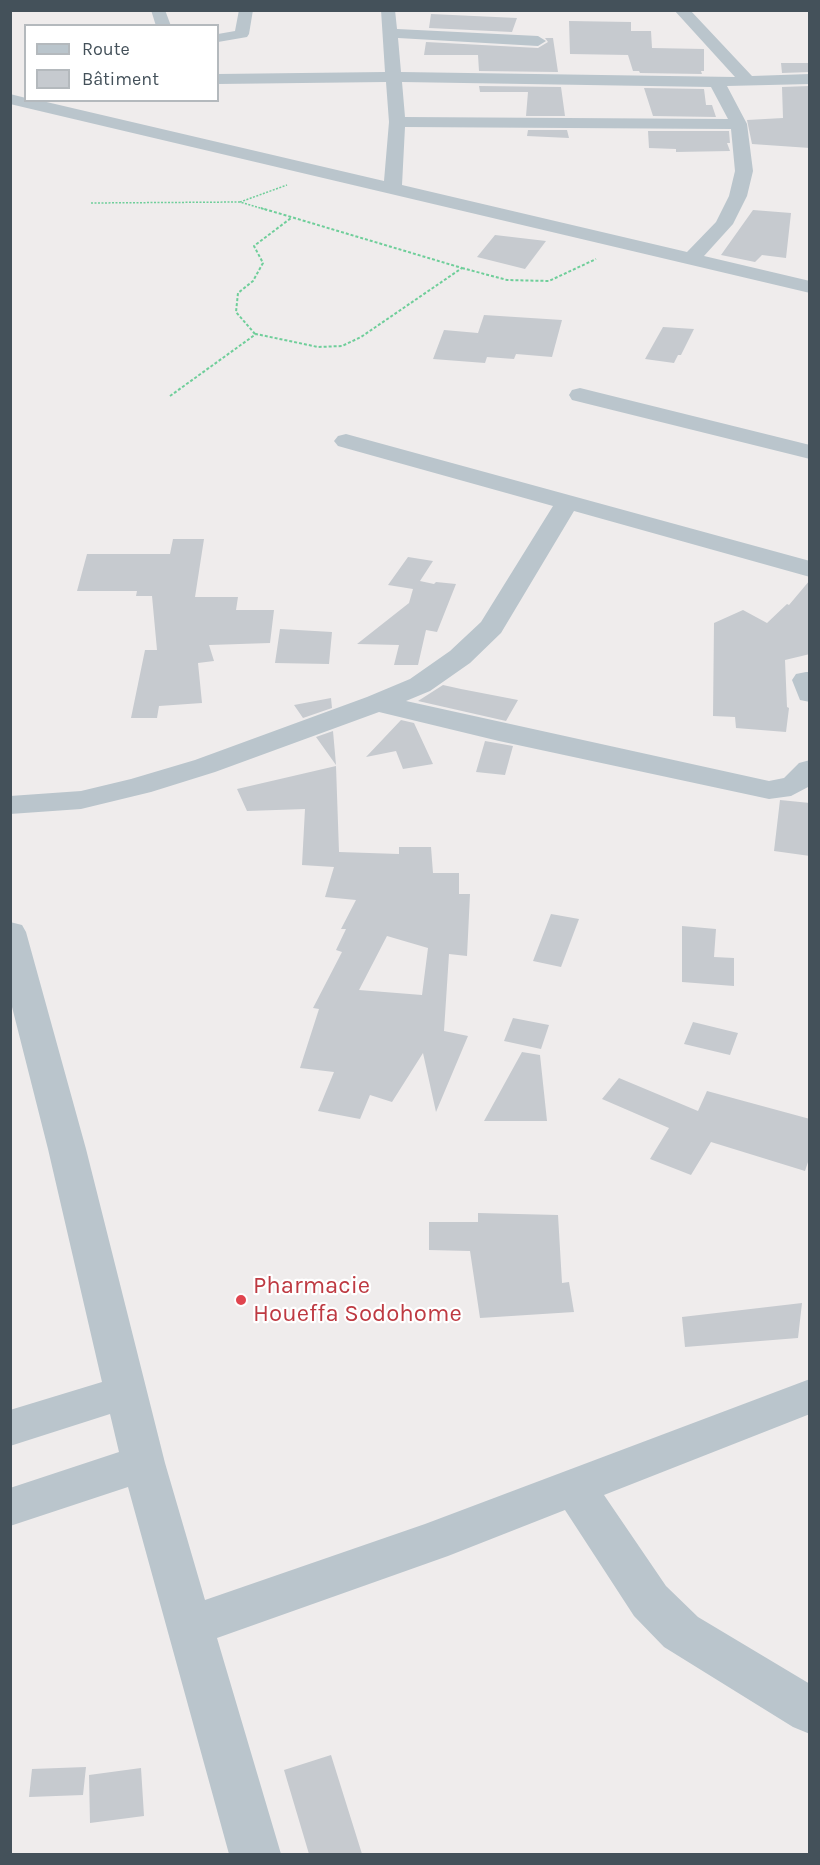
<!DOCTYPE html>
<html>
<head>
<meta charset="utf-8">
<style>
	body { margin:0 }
	#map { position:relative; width:820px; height:1865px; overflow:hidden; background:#efecec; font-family:Karla,sans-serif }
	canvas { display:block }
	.frame { position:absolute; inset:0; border:12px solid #44515a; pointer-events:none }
	.legend { position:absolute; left:24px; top:24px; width:195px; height:78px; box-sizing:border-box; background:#fff; border:2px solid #b4b9bd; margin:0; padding:8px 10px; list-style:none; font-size:18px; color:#44515a }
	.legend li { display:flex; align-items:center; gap:12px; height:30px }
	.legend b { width:30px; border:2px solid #b4b9bd }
</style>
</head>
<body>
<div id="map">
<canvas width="820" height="1865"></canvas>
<div class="frame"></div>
<ul class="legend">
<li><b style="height:8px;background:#bac5cc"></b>Route</li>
<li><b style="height:16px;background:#c6cacf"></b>Bâtiment</li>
</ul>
</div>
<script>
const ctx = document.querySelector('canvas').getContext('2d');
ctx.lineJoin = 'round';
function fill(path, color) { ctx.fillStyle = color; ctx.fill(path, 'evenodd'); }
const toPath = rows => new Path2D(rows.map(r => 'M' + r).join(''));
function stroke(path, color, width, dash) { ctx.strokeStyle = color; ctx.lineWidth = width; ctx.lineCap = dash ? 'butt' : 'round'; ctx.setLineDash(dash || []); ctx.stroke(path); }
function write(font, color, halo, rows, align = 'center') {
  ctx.font = font + ' Karla,sans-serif'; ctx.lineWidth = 4.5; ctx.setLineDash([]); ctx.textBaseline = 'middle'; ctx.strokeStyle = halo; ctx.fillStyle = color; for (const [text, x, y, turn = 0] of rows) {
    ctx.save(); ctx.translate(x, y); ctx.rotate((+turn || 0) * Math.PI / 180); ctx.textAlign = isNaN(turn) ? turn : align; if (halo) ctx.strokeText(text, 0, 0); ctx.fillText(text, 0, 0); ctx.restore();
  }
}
fill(toPath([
	[431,14,517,18,512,32,429,28],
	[569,21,631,22,631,31,651,31,652,48,704,49,704,71,701,71,702,74,640,73,639,71,633,71,628,55,570,54],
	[545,38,553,38,558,72,479,71,478,55,424,55,426,42,538,48,548,42],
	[781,63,810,63,810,72,782,73],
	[479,86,561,87,565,116,526,116,528,92,480,92],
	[810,86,810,148,752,144,747,120,783,118,782,87],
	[644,88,704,89,706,105,712,105,716,117,653,116],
	[528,130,567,130,569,138,527,136],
	[648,131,729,131,730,143,727,143,730,151,676,152,676,149,649,148],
	[753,210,791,213,786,258,762,255,755,262,721,255],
	[495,235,546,241,525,269,477,257],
	[484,315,562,320,552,357,516,354,514,359,487,357,485,363,433,359,444,330,478,333],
	[663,327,694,329,681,355,678,355,674,363,645,359],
	[173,539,204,539,195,597,238,597,236,610,274,610,270,643,209,645,214,661,198,663,202,703,159,706,157,718,131,718,145,650,157,650,152,596,136,596,137,591,77,591,87,554,170,554],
	[408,557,433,561,420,581,434,584,436,582,456,584,437,632,426,630,418,665,394,665,399,645,357,644,409,603,413,589,388,585],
	[810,580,810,654,785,660,787,707,789,708,786,732,736,728,735,717,713,716,714,623,743,610,767,623,787,604,789,605],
	[280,629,332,632,329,664,275,663],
	[443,685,461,689,518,700,506,721,418,701],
	[331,698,332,708,303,718,294,705],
	[401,720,414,723,433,764,403,769,396,751,366,757],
	[333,731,336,765,316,737],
	[485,741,513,746,505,775,476,772],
	[336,766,339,852,399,854,399,847,431,847,433,873,459,873,459,894,470,894,467,956,449,954,444,1031,468,1036,436,1112,423,1053,392,1102,370,1095,360,1119,318,1111,334,1072,300,1068,319,1009,313,1008,342,952,336,950,346,929,341,929,356,900,325,897,334,867,302,865,305,809,247,811,237,789],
	[387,936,428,948,422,995,359,990],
	[780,800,810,803,810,856,774,851],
	[551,914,579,919,561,967,533,961],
	[682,926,716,929,714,957,734,958,734,986,682,982],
	[513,1018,549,1025,541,1049,504,1041],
	[693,1022,738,1033,730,1055,684,1044],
	[522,1052,540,1055,547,1121,484,1121],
	[619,1078,698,1111,707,1091,810,1119,810,1156,805,1171,711,1142,691,1175,650,1159,669,1128,602,1099],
	[478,1213,558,1215,562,1283,569,1282,574,1312,480,1318,470,1251,429,1250,429,1222,478,1222],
	[802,1303,798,1338,685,1347,682,1317],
	[331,1755,362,1854,309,1854,284,1770],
	[86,1767,83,1795,29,1797,32,1769],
	[141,1768,144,1816,90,1823,89,1775]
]), '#c6cacf');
stroke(toPath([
	[91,203,240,202],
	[267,210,240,202,287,185]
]), '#6fce9a', 1.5, [2, 1.5]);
stroke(toPath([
	[462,268,507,280,549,281,596,259],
	[255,334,236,312,238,293,253,281,263,263,254,246,291,218],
	[170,396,256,334,318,347,342,346,361,337,462,268,261,208]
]), '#6fce9a', 2, [3, 2]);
fill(toPath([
	[151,10,165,10,171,26,156,26,151,10],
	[239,10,253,10,249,34,247,37,218,42,218,34,235,31,239,10],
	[381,10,395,10,397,29,538,36,546,41,538,46,398,38,401,72,735,77,674,10,690,10,752,76,810,74,810,84,727,86,747,124,753,171,747,196,733,224,704,256,810,281,810,293,10,104,10,94,26,98,26,100,38,100,384,181,389,122,386,82,218,84,218,74,385,72,381,10],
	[402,82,711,87,728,119,405,117,402,82],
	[405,127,731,129,735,171,729,196,716,222,687,252,402,185,405,127],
	[580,388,810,445,810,459,572,400,569,395,572,390,580,388],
	[346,434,810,561,810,577,574,511,501,633,470,663,430,691,406,701,769,781,784,778,799,763,810,760,810,786,791,796,769,799,499,741,379,712,215,772,151,792,81,809,10,814,10,796,81,791,131,779,195,760,367,697,410,679,450,651,481,622,553,506,338,446,334,441,338,436,346,434],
	[806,672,810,672,810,702,800,700,792,680,796,674,806,672],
	[10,922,22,925,26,932,86,1149,165,1463,205,1600,425,1524,810,1379,810,1414,604,1495,666,1586,698,1617,810,1684,810,1734,793,1727,664,1647,634,1616,565,1510,448,1556,217,1638,281,1854,229,1854,128,1487,10,1526,10,1488,119,1452,110,1414,10,1446,10,1410,102,1382,48,1149,10,999,10,922]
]), '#bac5cc');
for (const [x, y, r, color] of [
	[241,1300,6,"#e0444e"]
]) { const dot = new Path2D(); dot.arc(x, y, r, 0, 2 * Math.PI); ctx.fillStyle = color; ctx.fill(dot); stroke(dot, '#fff', 2); }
write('24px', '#be3a42', '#fff', [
	["Pharmacie",253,1286],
	["Houeffa Sodohome",253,1314]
], 'left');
</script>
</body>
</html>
